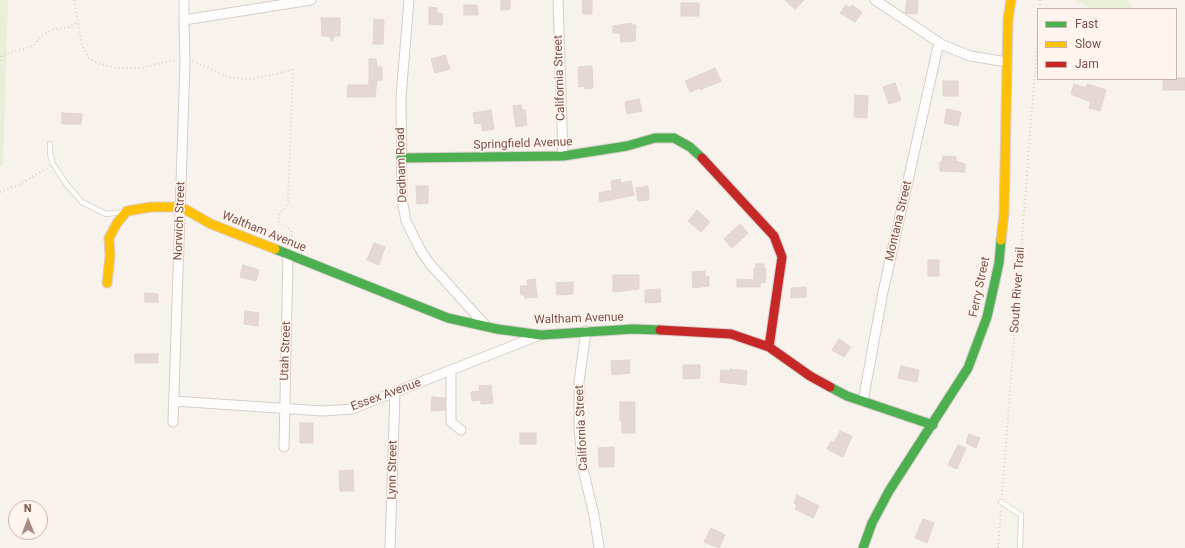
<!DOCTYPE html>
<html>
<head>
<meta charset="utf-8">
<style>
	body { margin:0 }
	#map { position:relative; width:1185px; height:548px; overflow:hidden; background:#f8f2ec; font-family:Roboto,sans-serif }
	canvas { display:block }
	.legend { position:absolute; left:1037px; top:8px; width:140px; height:72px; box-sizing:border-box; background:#fff5ee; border:1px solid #c9b4ac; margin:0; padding:5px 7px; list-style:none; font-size:12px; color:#78524a }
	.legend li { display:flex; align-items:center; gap:8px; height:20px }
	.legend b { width:20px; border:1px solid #c9b4ac }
	.north { position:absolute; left:8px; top:500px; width:40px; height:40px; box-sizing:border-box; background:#fff5ee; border:1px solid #c9b4ac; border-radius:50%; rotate:359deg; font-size:11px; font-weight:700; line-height:16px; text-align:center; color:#78524a }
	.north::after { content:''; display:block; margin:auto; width:14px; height:18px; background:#a58a83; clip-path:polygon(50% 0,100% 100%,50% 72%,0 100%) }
</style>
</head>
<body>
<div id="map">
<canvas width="1185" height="548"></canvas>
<ul class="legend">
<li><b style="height:5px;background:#4caf50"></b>Fast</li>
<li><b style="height:5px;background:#ffc107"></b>Slow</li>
<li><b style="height:5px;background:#c62828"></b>Jam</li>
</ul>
<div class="north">N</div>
</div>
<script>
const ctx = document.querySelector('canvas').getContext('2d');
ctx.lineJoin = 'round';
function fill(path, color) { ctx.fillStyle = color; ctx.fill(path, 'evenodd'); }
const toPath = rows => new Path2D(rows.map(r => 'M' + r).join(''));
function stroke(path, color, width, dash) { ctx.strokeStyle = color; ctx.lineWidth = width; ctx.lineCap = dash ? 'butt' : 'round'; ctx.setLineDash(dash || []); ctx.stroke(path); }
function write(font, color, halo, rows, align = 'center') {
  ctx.font = font + ' Roboto,sans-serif'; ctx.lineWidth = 3; ctx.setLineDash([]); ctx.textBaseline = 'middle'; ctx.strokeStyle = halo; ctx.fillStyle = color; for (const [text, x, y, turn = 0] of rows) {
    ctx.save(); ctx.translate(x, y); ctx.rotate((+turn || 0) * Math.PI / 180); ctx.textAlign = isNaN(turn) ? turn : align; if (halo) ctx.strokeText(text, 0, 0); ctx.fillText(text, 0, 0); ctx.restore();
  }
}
fill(toPath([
	[0,0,8,0,3,166,0,166],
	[1076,0,1128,0,1132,9,1091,9]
]), '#e9efd7');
const building = toPath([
	[501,0,510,0,510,9,501,10,501,0],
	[582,0,592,0,592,14,583,14,582,0],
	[785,0,804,0,795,9,785,0],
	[907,0,918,0,917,14,905,13,907,0],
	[681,3,699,3,699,16,681,16,681,3],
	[464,5,477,5,478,15,464,15,464,5],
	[846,5,850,8,852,5,862,12,855,22,840,13,846,5],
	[429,7,437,8,437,13,443,14,442,25,429,24,429,7],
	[321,18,340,18,340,36,334,36,332,41,329,36,322,36,321,18],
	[374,19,384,20,383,44,373,44,374,19],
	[631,23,632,25,636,25,635,41,621,42,620,33,613,33,613,26,631,23],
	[445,55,450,69,435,73,431,59,445,55],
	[369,59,376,59,377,67,382,67,382,80,377,80,375,97,347,97,348,85,369,85,369,59],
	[592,66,593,88,585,89,585,86,579,87,578,67,592,66],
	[715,68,721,81,700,90,700,88,690,92,685,81,715,68],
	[1176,78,1185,78,1185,90,1163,90,1163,79,1176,78],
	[943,81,958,81,958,96,943,96,943,81],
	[895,83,901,100,889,104,883,87,895,83],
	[1074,84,1086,88,1087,84,1106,90,1100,111,1089,108,1091,102,1071,94,1074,84],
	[855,95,868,96,867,118,854,117,855,95],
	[639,99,642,111,627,114,625,102,639,99],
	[521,105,522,110,525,110,527,125,516,127,513,106,521,105],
	[947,109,961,112,958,126,944,123,947,109],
	[491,110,494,129,483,131,481,123,475,124,473,113,491,110],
	[62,113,82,114,81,124,62,124,62,113],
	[943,156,956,157,956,161,965,164,965,172,940,171,940,162,942,162,943,156],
	[620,179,621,183,631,181,634,195,600,202,599,193,612,190,611,181,620,179],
	[416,186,428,186,428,203,417,204,416,186],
	[648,186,649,200,638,201,636,188,648,186],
	[697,210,710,222,701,232,688,221,697,210],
	[740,224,748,233,732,248,724,239,740,224],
	[374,243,385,247,379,265,367,260,374,243],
	[928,260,939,260,939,276,928,276,928,260],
	[756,264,764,264,764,268,766,268,765,283,760,283,760,287,737,287,737,279,754,280,754,268,756,268,756,264],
	[243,265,259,270,256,281,240,277,243,265],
	[705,271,705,277,709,276,709,286,693,288,692,272,705,271],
	[613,275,639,275,639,289,613,292,613,275],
	[535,279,537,297,525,298,525,295,521,295,520,286,528,286,527,280,535,279],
	[573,282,573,294,557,295,556,283,573,282],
	[806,287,806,297,791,298,791,288,806,287],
	[660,289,661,302,645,303,645,290,660,289],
	[145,293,158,294,158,302,145,302,145,293],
	[245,311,259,313,258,326,244,324,245,311],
	[839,339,851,347,844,357,832,350,839,339],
	[135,354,158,354,158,363,135,363,135,354],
	[629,360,630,373,612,375,611,361,629,360],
	[683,365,700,365,700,378,683,379,683,365],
	[901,366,919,370,917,382,898,378,901,366],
	[730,369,747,371,746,385,720,382,721,370,730,371,730,369],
	[491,385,493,403,481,404,481,400,472,401,471,392,480,391,479,386,491,385],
	[432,397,445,398,445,410,431,411,432,397],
	[620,402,635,402,635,433,622,433,622,421,620,421,620,402],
	[300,423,313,423,313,443,300,443,300,423],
	[840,431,852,436,843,457,827,449,831,441,834,443,840,431],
	[520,433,536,433,536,444,520,444,520,433],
	[969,434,980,438,976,448,966,443,969,434],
	[958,445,966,448,957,469,948,465,958,445],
	[614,447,614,467,599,467,598,448,614,447],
	[353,470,354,491,340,491,339,471,353,470],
	[797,495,819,506,813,518,795,509,797,505,794,503,797,495],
	[923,519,934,523,927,543,915,538,923,519],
	[711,528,725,535,719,548,704,542,711,528]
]);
fill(building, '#e5d8d4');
stroke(building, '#e1d3ce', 1);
const lane = toPath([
	[50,144,50,154,53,164,67,185,82,202,106,214,123,212],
	[1001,502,1021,515,1020,548]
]);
const street = toPath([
	[184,0,184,20,311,0],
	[409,0,401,97,402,199,406,221,421,251,430,264,486,326],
	[558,0,563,156],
	[875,0,943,45,970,56,1007,62],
	[586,331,579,382,579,426,582,465,594,515,599,548],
	[451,370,451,422,461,430],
	[174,401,323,411,352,409,540,335],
	[863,401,883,292,939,42],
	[173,422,185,63,184,20],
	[284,447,288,256],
	[390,548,395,392]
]);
const fast = toPath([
	[401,158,563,156,627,146,655,138,674,138,690,147,702,158],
	[275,249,448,318,497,329,541,335,633,329,660,330],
	[830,387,847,396,933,425],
	[863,548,872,523,889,491,968,368,987,317,999,263,1001,240]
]);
const slow = toPath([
	[1001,240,1004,214,1008,19,1011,0],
	[107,283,110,256,109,238,117,223,127,211,151,207,181,207,211,224,275,249]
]);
const jam = toPath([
	[702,158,774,236,782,257,769,347],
	[660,330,731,334,769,347,810,376,830,387]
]);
stroke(lane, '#d7cdc8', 6);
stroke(street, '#d7cdc8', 11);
stroke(fast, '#d9ceca', 11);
stroke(slow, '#d9ceca', 11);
stroke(jam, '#d9ceca', 11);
stroke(toPath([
	[74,0,82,45,89,58,97,63,117,68,140,68,175,60],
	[1040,9,1040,0],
	[193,61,231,78,252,79,293,70,288,202,284,209,279,213,278,221,291,230,292,236,291,245],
	[0,65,2,55,24,49,34,45,41,36,52,30,69,27,78,21],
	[0,192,18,185,47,168],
	[1002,495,1038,32],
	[998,548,1001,509]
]), '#dbd0cd', 2, [1, 3]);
stroke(lane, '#fefdfc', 4.5);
stroke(street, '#fefdfc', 9);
stroke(fast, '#4caf50', 9);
stroke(slow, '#ffc107', 9);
stroke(jam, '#c62828', 9);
write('12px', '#78524a', '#fff5ee', [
	["California Street",560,78,-92],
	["Springfield Avenue",523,144,-2],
	["Dedham Road",402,165,-92],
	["Norwich Street",180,221,-88],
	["Montana Street",899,221,-77],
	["Waltham Avenue",264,232,22],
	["Ferry Street",980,287,-78],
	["South River Trail",1018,290,-86],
	["Waltham Avenue",579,319,-2],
	["Utah Street",286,351,-88],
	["Essex Avenue",386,395,-20],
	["California Street",582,428,-93],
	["Lynn Street",393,470,-89]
]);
</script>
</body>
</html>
